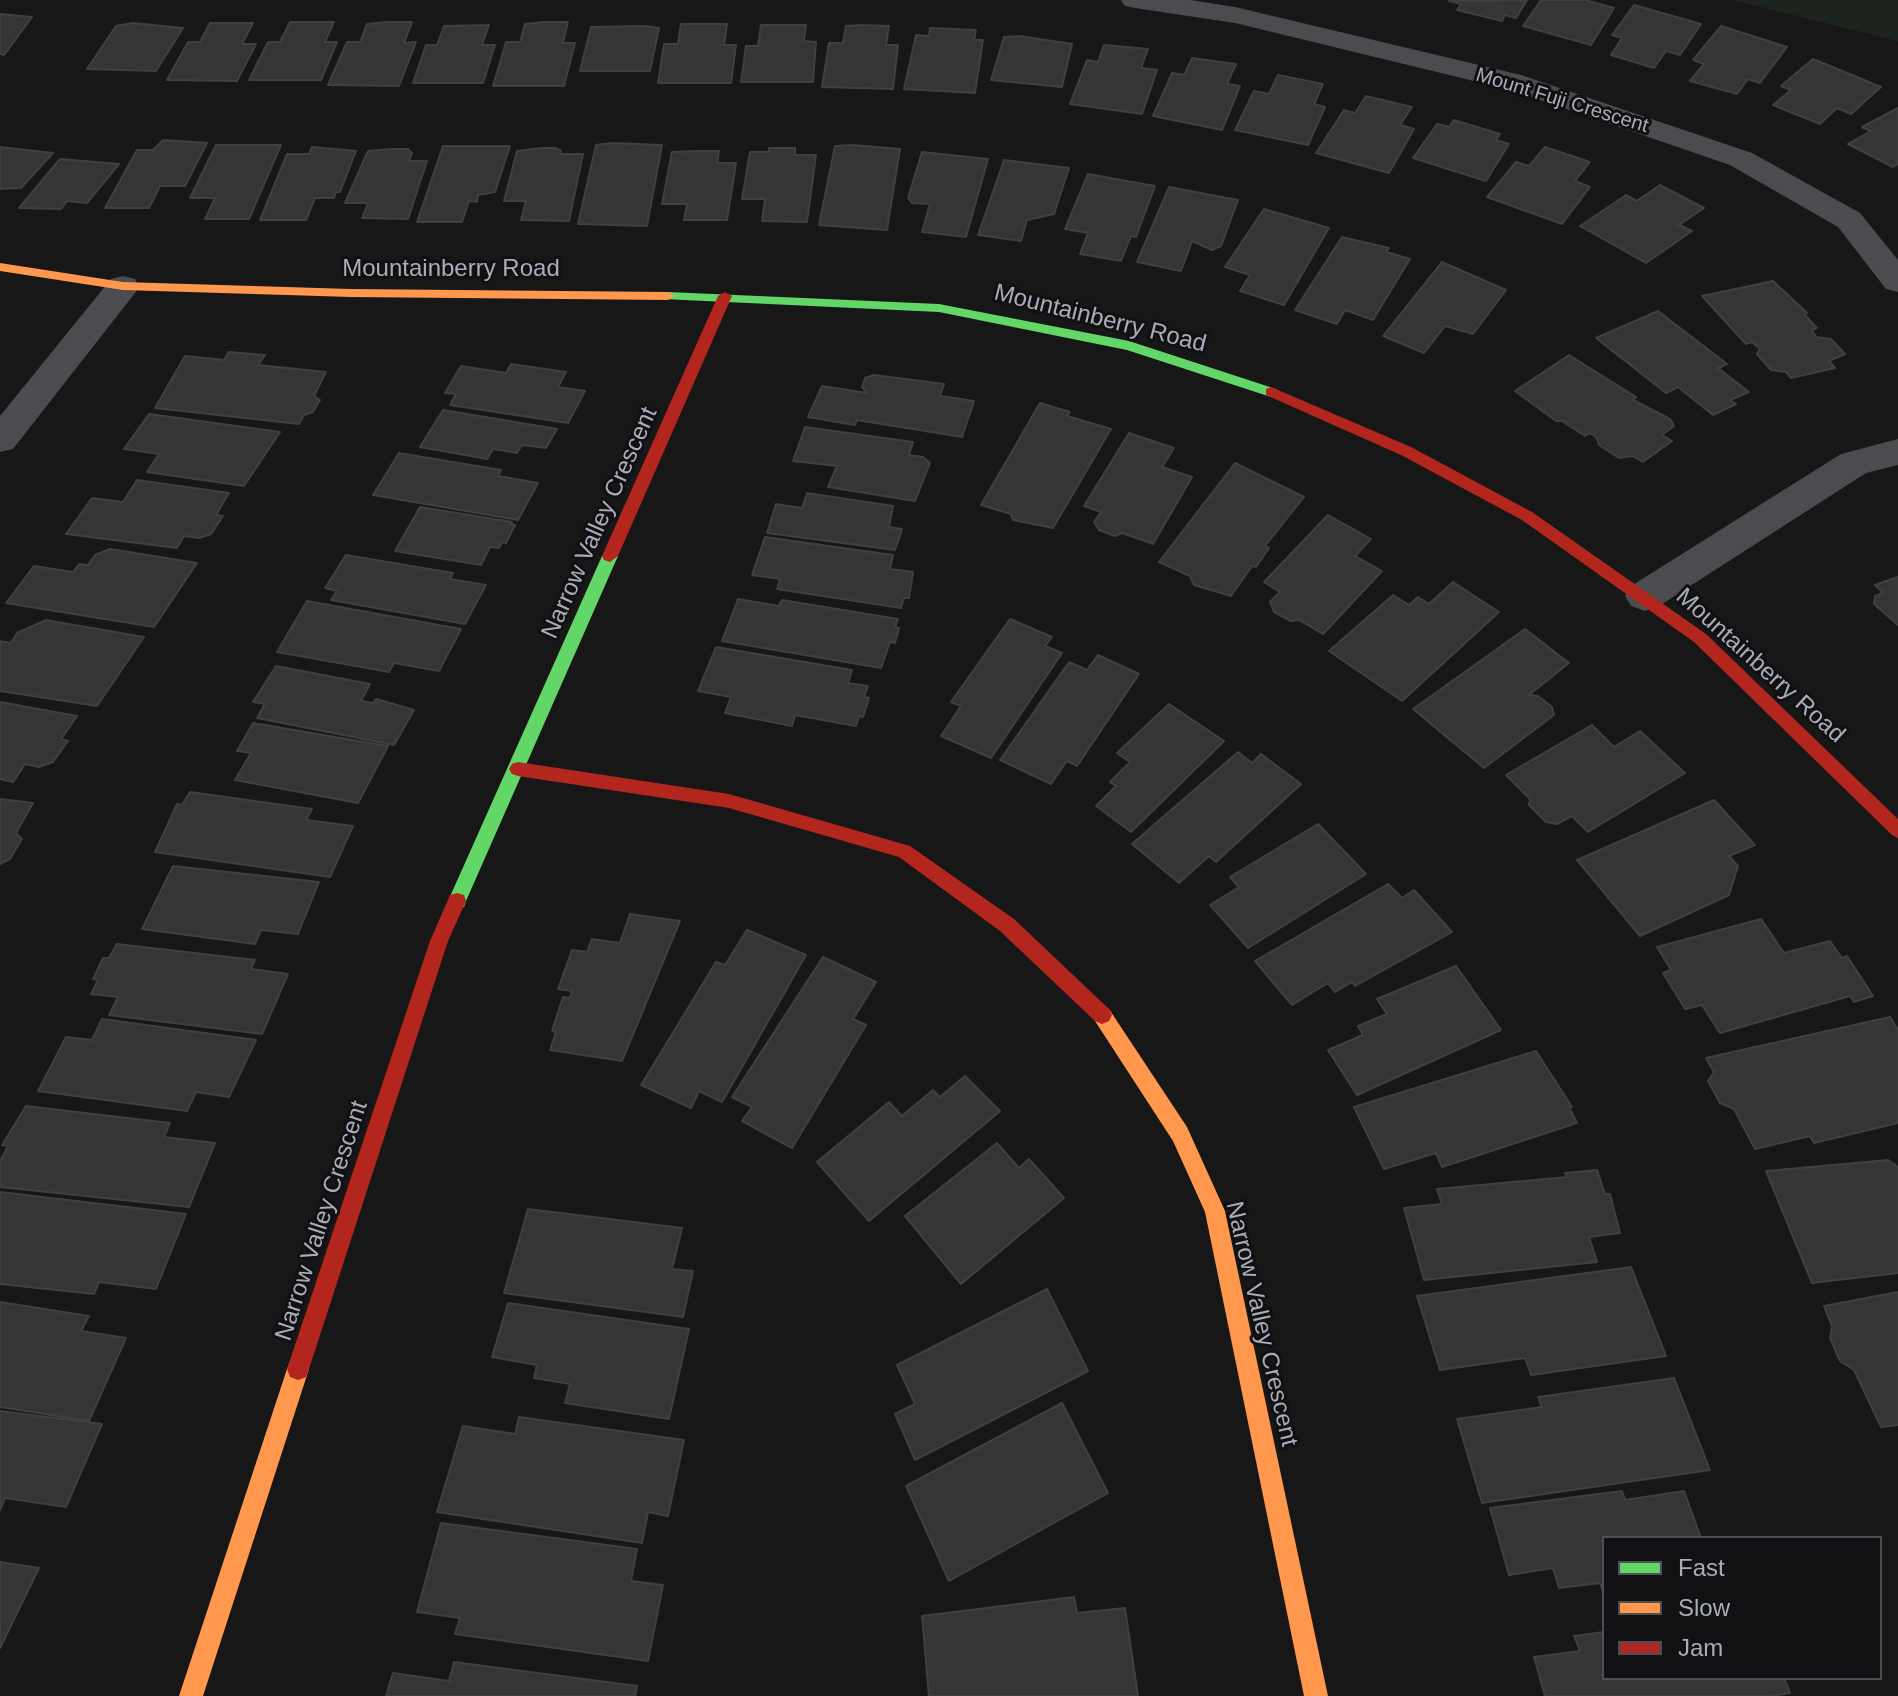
<!DOCTYPE html>
<html>
<head>
<meta charset="utf-8">
<style>
	body { margin:0 }
	#map { position:relative; width:1898px; height:1696px; overflow:hidden; background:#171717; font-family:Helvetica,sans-serif }
	canvas { display:block }
	.legend { position:absolute; left:1602px; top:1536px; width:280px; height:144px; box-sizing:border-box; background:#111113; border:2px solid #4d4f55; margin:0; padding:10px 14px; list-style:none; font-size:24px; color:#a8adb8 }
	.legend li { display:flex; align-items:center; gap:16px; height:40px }
	.legend b { width:40px; border:2px solid #4d4f55 }
</style>
</head>
<body>
<div id="map">
<canvas width="1898" height="1696"></canvas>
<ul class="legend">
<li><b style="height:10px;background:#63d668"></b>Fast</li>
<li><b style="height:10px;background:#ff974d"></b>Slow</li>
<li><b style="height:10px;background:#b3261e"></b>Jam</li>
</ul>
</div>
<script>
const ctx = document.querySelector('canvas').getContext('2d');
ctx.lineJoin = 'round';
function fill(path, color) { ctx.fillStyle = color; ctx.fill(path, 'evenodd'); }
const toPath = rows => new Path2D(rows.map(r => 'M' + r).join(''));
function stroke(path, color, width, dash) { ctx.strokeStyle = color; ctx.lineWidth = width; ctx.lineCap = dash ? 'butt' : 'round'; ctx.setLineDash(dash || []); ctx.stroke(path); }
function write(font, color, halo, rows, align = 'center') {
  ctx.font = font + ' Helvetica,sans-serif'; ctx.lineWidth = 6; ctx.setLineDash([]); ctx.textBaseline = 'middle'; ctx.strokeStyle = halo; ctx.fillStyle = color; for (const [text, x, y, turn = 0] of rows) {
    ctx.save(); ctx.translate(x, y); ctx.rotate((+turn || 0) * Math.PI / 180); ctx.textAlign = isNaN(turn) ? turn : align; if (halo) ctx.strokeText(text, 0, 0); ctx.fillText(text, 0, 0); ctx.restore();
  }
}
fill(toPath([
	[1733,0,1898,0,1898,41]
]), '#1d241e');
const building = toPath([
	[1527,0,1516,18,1505,15,1502,21,1457,10,1461,4,1449,1,1527,0],
	[1541,0,1585,0,1614,8,1591,45,1523,26,1541,0],
	[1634,5,1701,24,1680,55,1666,51,1654,68,1611,55,1622,38,1612,35,1634,5],
	[0,14,32,17,4,55,0,54,0,14],
	[290,22,334,22,325,42,337,42,321,80,249,80,268,42,280,42,290,22],
	[388,22,412,22,404,43,416,42,399,86,328,85,347,42,360,42,367,24,388,22],
	[544,22,568,22,563,43,575,43,564,86,493,86,506,42,520,42,525,24,544,22],
	[133,23,183,28,156,71,87,69,116,26,133,23],
	[210,23,253,23,242,44,256,44,237,81,167,80,188,42,200,42,210,23],
	[681,24,727,24,724,45,736,45,731,83,658,83,664,44,678,44,681,24],
	[489,25,482,45,495,45,483,83,413,83,426,45,437,45,444,26,489,25],
	[761,25,806,25,804,41,816,42,813,82,741,82,746,46,758,46,761,25],
	[863,25,889,26,886,45,898,45,893,89,822,87,829,43,843,43,846,26,863,25],
	[646,26,659,28,650,71,580,71,591,27,646,26],
	[1721,26,1787,47,1760,83,1748,79,1737,94,1690,81,1704,64,1693,60,1721,26],
	[930,28,976,30,974,40,983,40,975,93,904,89,916,35,929,36,930,28],
	[1019,36,1072,44,1062,87,991,80,1004,37,1019,36],
	[1104,45,1148,49,1141,68,1157,70,1142,114,1070,104,1087,60,1098,62,1104,45],
	[1192,58,1236,64,1227,84,1240,86,1222,130,1153,116,1172,73,1184,75,1192,58],
	[1813,59,1881,87,1851,114,1837,108,1820,124,1773,105,1791,90,1781,86,1813,59],
	[1278,75,1323,84,1314,104,1325,107,1308,145,1235,130,1254,91,1269,94,1278,75],
	[1366,96,1412,107,1400,125,1414,129,1389,173,1316,153,1344,110,1355,113,1366,96],
	[1898,108,1898,164,1893,167,1848,144,1871,131,1862,127,1898,108],
	[1454,120,1500,134,1496,140,1509,144,1486,181,1413,158,1437,124,1449,127,1454,120],
	[163,140,207,143,185,186,160,186,149,208,105,208,137,150,153,150,163,140],
	[611,143,662,145,647,226,578,224,596,145,611,143],
	[216,145,281,145,249,219,205,219,215,198,190,198,216,145],
	[853,145,900,149,887,230,819,225,835,146,853,145],
	[443,146,510,146,495,192,478,195,477,202,469,201,462,222,417,222,443,146],
	[0,147,53,153,21,188,0,189,0,147],
	[312,147,356,151,340,192,336,192,334,198,315,198,306,220,260,220,287,154,309,154,312,147],
	[1545,147,1590,162,1575,181,1590,187,1562,224,1487,197,1516,162,1529,166,1545,147],
	[541,148,556,148,561,151,560,154,583,154,569,221,521,220,526,201,504,201,517,151,541,148],
	[769,148,795,148,795,155,816,155,807,222,762,221,765,199,742,199,750,152,769,152,769,148],
	[392,149,408,149,412,153,409,161,427,161,408,219,362,218,368,203,345,203,368,151,392,149],
	[697,151,719,151,717,163,736,163,727,220,684,220,687,204,662,204,672,152,697,151],
	[922,152,988,159,966,237,922,232,930,204,912,203,908,198,922,152],
	[60,159,119,164,87,203,67,201,61,209,19,208,60,159],
	[1004,160,1069,168,1054,214,1027,220,1021,241,978,235,1004,160],
	[1088,174,1155,186,1136,237,1131,236,1121,261,1080,254,1088,233,1065,229,1088,174],
	[1660,185,1704,208,1679,225,1692,231,1646,263,1580,226,1626,195,1637,201,1660,185],
	[1169,187,1238,200,1221,246,1212,250,1192,241,1181,271,1137,262,1169,187],
	[1264,209,1329,228,1284,305,1240,291,1250,275,1225,267,1264,209],
	[1342,237,1389,248,1386,252,1410,259,1373,320,1345,310,1337,324,1295,310,1342,237],
	[1442,262,1506,290,1473,334,1445,326,1424,353,1383,336,1442,262],
	[1773,281,1807,313,1804,314,1817,328,1812,330,1816,337,1831,339,1845,354,1829,361,1835,368,1791,378,1786,372,1771,370,1757,354,1760,349,1752,342,1746,344,1702,296,1773,281],
	[1658,311,1727,364,1718,368,1749,392,1730,400,1736,404,1713,415,1678,387,1666,393,1596,338,1658,311],
	[229,352,265,355,258,365,326,372,314,396,320,400,313,412,304,415,299,424,155,408,185,356,224,360,229,352],
	[1569,355,1636,397,1633,400,1670,419,1674,426,1662,435,1672,441,1643,462,1633,456,1619,458,1599,445,1596,437,1589,433,1585,436,1562,421,1556,421,1515,391,1569,355],
	[511,364,566,372,558,387,585,391,568,423,450,405,456,394,445,393,461,366,506,373,511,364],
	[874,375,944,384,940,396,974,401,962,437,857,420,855,425,808,417,822,386,867,393,862,387,865,378,874,375],
	[1040,403,1070,412,1067,416,1111,429,1053,528,1013,520,1011,514,981,505,1040,403],
	[443,410,557,429,546,448,522,445,517,453,493,449,487,459,420,447,443,410],
	[149,414,280,432,244,486,147,472,159,454,124,449,149,414],
	[805,427,913,442,909,455,923,457,930,463,915,501,828,487,837,466,793,461,805,427],
	[1129,433,1174,448,1162,467,1192,477,1153,544,1122,533,1115,536,1099,530,1094,522,1101,512,1084,506,1129,433],
	[399,453,501,470,498,476,538,483,518,520,373,495,399,453],
	[1235,463,1304,497,1265,546,1269,548,1256,567,1252,566,1231,596,1194,585,1190,576,1159,562,1235,463],
	[137,480,229,493,216,515,223,516,211,534,199,538,184,536,177,548,66,534,92,498,123,502,137,480],
	[807,493,893,506,889,527,902,529,895,550,767,533,776,504,802,508,807,493],
	[420,507,512,522,511,524,515,525,506,543,502,542,499,548,490,547,481,565,395,551,420,507],
	[1328,515,1371,539,1355,556,1382,571,1323,634,1299,620,1291,621,1274,612,1270,602,1280,592,1264,582,1328,515],
	[765,537,893,555,890,569,913,572,909,598,904,598,901,608,777,589,780,579,752,575,765,537],
	[110,549,197,563,154,627,6,603,34,566,73,572,79,564,88,565,95,555,110,549],
	[346,555,453,573,450,579,486,585,465,624,331,600,337,591,325,588,346,555],
	[1898,577,1898,625,1874,604,1875,596,1883,593,1875,585,1898,577],
	[1453,582,1499,612,1402,701,1329,651,1393,595,1409,605,1418,597,1429,604,1453,582],
	[738,599,779,606,782,600,898,619,895,627,899,628,895,643,890,642,881,668,722,641,738,599],
	[307,601,461,629,439,671,394,663,389,672,277,652,307,601],
	[1010,619,1052,637,1045,646,1062,653,991,758,941,736,961,706,951,702,1010,619],
	[46,620,144,637,97,706,0,691,0,641,11,643,17,633,46,620],
	[1525,629,1569,663,1529,695,1538,696,1552,707,1554,715,1484,768,1413,709,1525,629],
	[716,647,852,670,848,683,868,686,864,697,869,698,863,717,859,716,856,726,795,715,792,726,725,713,731,697,698,691,716,647],
	[1098,655,1139,674,1077,766,1067,761,1051,784,1000,760,1069,662,1087,670,1098,655],
	[276,666,370,684,361,701,373,703,376,699,414,710,394,745,257,718,265,704,253,702,276,666],
	[0,702,77,716,61,739,68,741,53,762,39,767,25,764,13,782,0,779,0,702],
	[1169,704,1224,741,1131,832,1096,806,1116,786,1110,782,1130,762,1117,753,1169,704],
	[253,723,388,746,358,803,235,780,251,753,237,751,253,723],
	[1592,725,1614,747,1640,731,1685,773,1588,832,1572,816,1557,824,1546,822,1529,805,1530,799,1506,775,1592,725],
	[1238,752,1252,763,1261,754,1301,784,1216,862,1209,856,1179,883,1132,844,1238,752],
	[190,792,312,809,306,820,353,826,330,877,155,852,177,804,182,805,190,792],
	[0,799,33,803,16,833,22,839,10,859,0,864,0,799],
	[1714,800,1755,845,1729,856,1738,866,1729,895,1640,936,1577,860,1714,800],
	[1318,824,1366,874,1248,948,1210,905,1239,887,1230,877,1318,824],
	[173,866,319,882,298,934,261,930,255,944,142,929,173,866],
	[1388,884,1402,898,1414,890,1452,932,1355,986,1352,982,1335,992,1328,983,1292,1005,1255,961,1388,884],
	[630,914,680,921,622,1061,550,1050,556,1032,552,1031,563,997,570,998,572,991,558,989,572,950,587,952,592,939,620,943,630,914],
	[1761,919,1784,953,1830,941,1842,958,1847,956,1873,996,1854,1002,1850,996,1720,1033,1702,1005,1685,1009,1663,973,1671,970,1657,947,1761,919],
	[747,930,806,955,722,1102,699,1091,691,1108,641,1085,716,962,725,965,747,930],
	[117,944,255,960,251,969,288,974,262,1034,109,1015,118,997,91,994,98,980,93,979,103,958,109,958,117,944],
	[823,957,876,982,853,1019,866,1025,792,1148,742,1121,752,1107,732,1097,823,957],
	[1456,966,1501,1030,1357,1095,1328,1050,1363,1035,1358,1026,1387,1014,1377,999,1456,966],
	[1890,1017,1898,1030,1898,1123,1814,1143,1810,1136,1755,1149,1734,1109,1720,1103,1708,1081,1714,1072,1706,1058,1890,1017],
	[102,1019,256,1040,229,1097,196,1092,187,1111,38,1091,66,1037,92,1040,102,1019],
	[1536,1051,1572,1107,1569,1107,1577,1123,1442,1167,1436,1153,1384,1169,1354,1107,1536,1051],
	[965,1076,1000,1111,869,1221,817,1162,889,1102,902,1116,933,1090,940,1097,965,1076],
	[26,1106,170,1123,164,1137,215,1143,189,1207,0,1187,0,1162,8,1146,2,1145,26,1106],
	[997,1143,1019,1168,1029,1159,1064,1198,961,1284,905,1216,997,1143],
	[1888,1160,1898,1167,1898,1273,1812,1283,1766,1171,1888,1160],
	[1597,1170,1605,1194,1610,1194,1620,1233,1589,1237,1597,1262,1424,1280,1404,1208,1442,1204,1437,1189,1567,1177,1565,1173,1597,1170],
	[0,1192,186,1214,156,1289,99,1282,94,1294,0,1284,0,1192],
	[528,1209,682,1228,672,1269,693,1271,683,1317,504,1293,528,1209],
	[1631,1267,1666,1356,1531,1375,1525,1358,1440,1370,1417,1296,1631,1267],
	[1047,1289,1088,1371,915,1460,895,1414,915,1404,897,1365,1047,1289],
	[1898,1292,1898,1425,1881,1427,1854,1370,1840,1361,1830,1338,1832,1326,1824,1306,1898,1292],
	[0,1302,89,1316,81,1331,126,1338,89,1421,0,1407,0,1302],
	[508,1303,689,1329,669,1419,565,1403,570,1384,534,1378,537,1365,492,1357,508,1303],
	[1674,1378,1710,1470,1482,1503,1457,1419,1542,1407,1538,1397,1674,1378],
	[1062,1403,1108,1493,949,1581,906,1486,1062,1403],
	[0,1411,102,1424,66,1507,5,1498,0,1510,0,1411],
	[519,1417,684,1440,668,1516,648,1512,642,1543,437,1512,463,1426,515,1434,519,1417],
	[1622,1491,1625,1500,1684,1491,1701,1538,1604,1538,1604,1595,1600,1583,1559,1588,1553,1568,1509,1575,1490,1508,1622,1491],
	[441,1523,637,1549,631,1581,663,1585,648,1661,455,1634,460,1618,417,1612,441,1523],
	[0,1562,39,1568,0,1648,0,1562],
	[1074,1597,1077,1613,1125,1608,1138,1696,929,1696,922,1616,1074,1597],
	[1604,1632,1604,1678,1784,1678,1790,1693,1771,1696,1545,1696,1534,1657,1580,1651,1574,1636,1604,1632],
	[454,1662,637,1686,635,1696,386,1696,393,1673,449,1681,454,1662]
]);
fill(building, '#353536');
stroke(building, '#3f4043', 2);
fill(toPath([
	[1121,0,1190,0,1235,7,1521,75,1752,153,1860,213,1898,260,1898,292,1886,289,1838,227,1730,165,1511,90,1235,23,1135,8,1125,6,1121,0],
	[123,276,135,279,139,286,135,293,13,449,0,452,0,416,111,279,123,276],
	[1898,439,1898,465,1866,473,1659,606,1645,611,1631,606,1625,596,1631,586,1841,454,1898,439]
]), '#4b4c50');
fill(toPath([
	[668,292,939,304,1129,341,1276,389,1278,392,1271,397,1127,350,939,312,663,299,663,293,668,292],
	[610,550,618,556,466,901,464,907,457,909,450,907,448,901,602,556,610,550]
]), '#63d668');
fill(toPath([
	[0,263,123,282,351,289,668,292,675,296,668,300,351,297,123,290,0,271,0,263],
	[1102,1006,1109,1009,1187,1127,1225,1211,1328,1696,1304,1696,1205,1212,1173,1141,1095,1021,1092,1015,1095,1009,1102,1006],
	[298,1358,306,1361,309,1369,203,1696,179,1696,287,1369,290,1361,298,1358]
]), '#ff974d');
fill(toPath([
	[725,292,732,296,618,556,610,562,604,560,602,556,718,296,725,292],
	[1271,387,1411,447,1532,512,1706,634,1898,819,1898,838,1892,835,1694,642,1522,520,1401,455,1266,395,1266,389,1271,387],
	[518,762,729,794,910,846,1014,919,1109,1009,1112,1015,1109,1021,1102,1024,1095,1021,1000,931,899,857,729,808,518,776,512,774,509,769,512,764,518,762],
	[457,893,464,895,466,901,448,941,309,1369,306,1377,298,1380,290,1377,287,1369,430,941,450,895,457,893]
]), '#b3261e');
write('20px', '#a8adb8', '#111113', [
	["Mount Fuji Crescent",1562,101,17]
]);
write('24px', '#a8adb8', '#111113', [
	["Mountainberry Road",451,269],
	["Mountainberry Road",1100,319,14],
	["Narrow Valley Crescent",600,523,-66],
	["Mountainberry Road",1760,666,42],
	["Narrow Valley Crescent",322,1221,-72],
	["Narrow Valley Crescent",1261,1324,77]
]);
</script>
</body>
</html>
